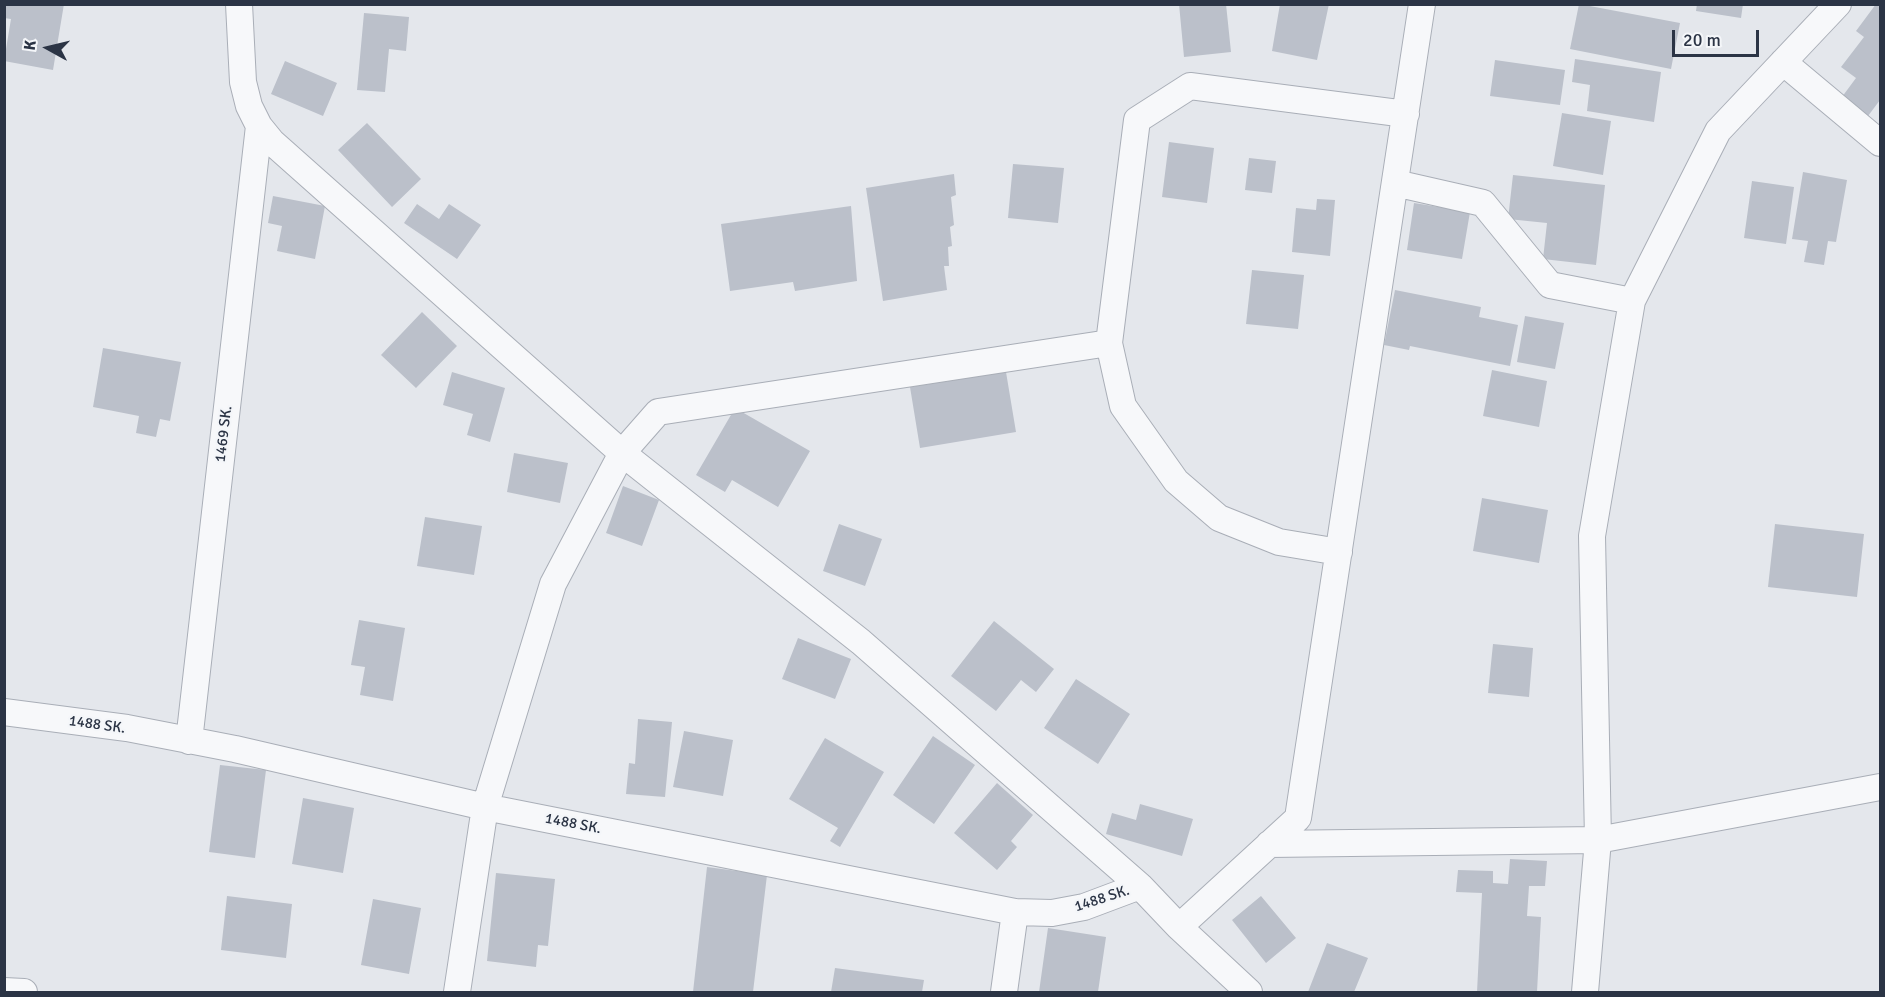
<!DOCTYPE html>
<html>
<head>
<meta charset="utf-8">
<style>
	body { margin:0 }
	#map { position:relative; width:1885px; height:997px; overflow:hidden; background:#e4e7ec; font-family:Signika,sans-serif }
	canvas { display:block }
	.frame { position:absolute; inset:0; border:6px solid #2b3445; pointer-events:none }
	.north { position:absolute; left:18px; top:18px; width:60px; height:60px; -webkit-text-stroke:4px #f4f6f9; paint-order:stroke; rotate:278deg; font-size:16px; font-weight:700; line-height:24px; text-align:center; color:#2b3445 }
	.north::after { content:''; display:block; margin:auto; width:21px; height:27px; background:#2b3445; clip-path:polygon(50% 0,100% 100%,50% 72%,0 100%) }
	.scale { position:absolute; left:1672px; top:30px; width:87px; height:27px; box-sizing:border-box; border:3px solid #2b3445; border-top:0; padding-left:8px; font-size:18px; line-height:21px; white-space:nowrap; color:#2b3445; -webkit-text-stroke:4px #f4f6f9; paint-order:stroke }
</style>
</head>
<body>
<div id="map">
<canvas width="1885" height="997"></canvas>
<div class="frame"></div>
<div class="north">K</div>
<div class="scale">20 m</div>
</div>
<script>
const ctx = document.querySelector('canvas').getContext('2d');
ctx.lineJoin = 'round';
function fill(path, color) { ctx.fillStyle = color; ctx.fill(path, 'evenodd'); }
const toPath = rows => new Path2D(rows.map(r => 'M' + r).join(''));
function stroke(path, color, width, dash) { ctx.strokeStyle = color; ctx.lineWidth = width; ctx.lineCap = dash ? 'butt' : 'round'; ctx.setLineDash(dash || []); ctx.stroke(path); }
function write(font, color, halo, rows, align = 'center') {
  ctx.font = font + ' Signika,sans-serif'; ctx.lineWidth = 4.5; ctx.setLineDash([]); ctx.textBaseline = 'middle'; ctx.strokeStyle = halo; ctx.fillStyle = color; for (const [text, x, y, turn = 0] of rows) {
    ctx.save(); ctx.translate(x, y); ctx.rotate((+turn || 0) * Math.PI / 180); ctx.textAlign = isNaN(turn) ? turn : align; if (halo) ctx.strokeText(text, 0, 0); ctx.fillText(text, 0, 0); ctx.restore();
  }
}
fill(toPath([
	[4,4,64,4,53,70,4,61,11,19,4,18],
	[1179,4,1226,4,1231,52,1184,57],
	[1280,4,1329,4,1317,60,1272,51],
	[1579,4,1680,23,1671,69,1570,49],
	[1697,4,1743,4,1741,18,1696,11],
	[1876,4,1880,4,1880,100,1865,120,1839,101,1856,78,1841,67,1864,37,1856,31],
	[364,13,409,17,406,51,389,49,385,92,357,90],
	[1575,59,1661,72,1654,122,1587,111,1590,85,1572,82],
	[1495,60,1565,70,1560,105,1490,96],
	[285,61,337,83,323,116,271,94],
	[1562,113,1611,121,1603,175,1553,166],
	[367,123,421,179,392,207,338,150],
	[1169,142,1214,148,1207,203,1162,197],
	[1249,158,1276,161,1272,193,1245,190],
	[1013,164,1064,168,1058,223,1008,218],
	[1803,172,1847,180,1836,242,1828,241,1824,265,1804,262,1808,241,1792,239],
	[954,174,956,195,951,197,954,225,950,227,952,246,948,247,949,266,944,266,947,290,883,301,866,188],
	[1513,175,1605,185,1596,265,1543,259,1547,223,1508,219],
	[1752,181,1794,187,1786,244,1744,238],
	[273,196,325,206,315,259,277,251,282,226,268,223],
	[1317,199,1335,200,1330,256,1292,252,1296,208,1316,210],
	[1414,203,1470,212,1462,259,1407,250],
	[417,204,439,219,449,204,481,225,457,259,404,223],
	[851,206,857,281,795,291,793,282,730,291,721,224],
	[1252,270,1304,275,1298,329,1246,324],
	[1395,290,1481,307,1479,317,1518,325,1510,366,1410,346,1409,350,1384,345],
	[422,312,457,346,416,388,381,355],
	[1525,316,1564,323,1555,369,1517,362],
	[103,348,181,362,170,421,160,419,156,437,136,433,139,416,93,407],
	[1492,370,1547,381,1539,427,1483,416],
	[452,372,505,388,490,442,467,435,473,414,443,405],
	[1006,372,1016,432,920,448,910,387],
	[735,408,810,451,778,507,732,480,725,492,696,475],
	[514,453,568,463,560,503,507,492],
	[623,486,659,500,642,546,606,533],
	[1482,498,1548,510,1539,563,1473,551],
	[425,517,482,526,474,575,417,566],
	[839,524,882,539,865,586,823,571],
	[1775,524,1864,534,1857,597,1768,587],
	[359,620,405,628,393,701,360,695,365,667,351,665],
	[994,621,1054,669,1036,692,1021,680,996,711,951,676],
	[798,638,851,659,835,699,782,679],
	[1493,644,1533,648,1529,697,1488,693],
	[1076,679,1130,714,1098,764,1044,728],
	[638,719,672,722,665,797,626,794,629,763,635,764],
	[684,731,733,740,723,796,673,787],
	[933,736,975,765,934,824,893,795],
	[825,738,884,772,840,847,830,841,838,828,789,799],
	[220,765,266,770,255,858,209,852],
	[997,783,1033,815,1011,841,1017,847,997,870,954,833],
	[303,798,354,808,343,873,292,864],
	[1140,804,1193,819,1182,856,1106,834,1112,813,1136,820],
	[1510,859,1547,861,1545,886,1529,886,1527,916,1541,917,1537,992,1477,992,1482,893,1456,892,1458,870,1493,871,1493,883,1508,884],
	[707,867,767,875,753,992,693,992],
	[496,873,555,879,548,946,538,945,536,967,487,961],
	[227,896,292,904,286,958,221,950],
	[1261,896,1296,938,1266,963,1232,920],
	[373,899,421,908,409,974,361,965],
	[1048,928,1106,937,1098,992,1039,992],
	[1327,943,1368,958,1354,992,1308,992],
	[835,968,924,980,922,992,831,992]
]), '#bbc0ca');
const minor = toPath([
	[239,4,243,82,249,106,259,126,272,142,622,453,861,642,1140,886,1179,927,1249,992],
	[1783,62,1880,143],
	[1395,183,1483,203,1550,285,1632,301],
	[1339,552,1279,542,1219,518,1176,481,1123,406,1109,343,1137,120,1190,86,1406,114],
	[4,712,127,728,235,749,485,807,1015,912,1052,913,1084,907,1140,886],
	[189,741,259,126],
	[1269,844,1598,840,1880,787],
	[1179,927,1298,818,1422,4],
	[4,991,24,992],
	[457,992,485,807,553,584,622,453,658,412,1109,343],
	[1004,992,1015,912],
	[1585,992,1598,840,1592,536,1632,301,1718,131,1838,4]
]);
stroke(minor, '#a9aeb7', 28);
stroke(minor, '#f7f8fa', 26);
write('15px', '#2b3445', '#f4f6f9', [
	["1469 SK.",224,434,-83],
	["1488 SK.",97,725,8],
	["1488 SK.",573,824,11],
	["1488 SK.",1102,899,-18]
]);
</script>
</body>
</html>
